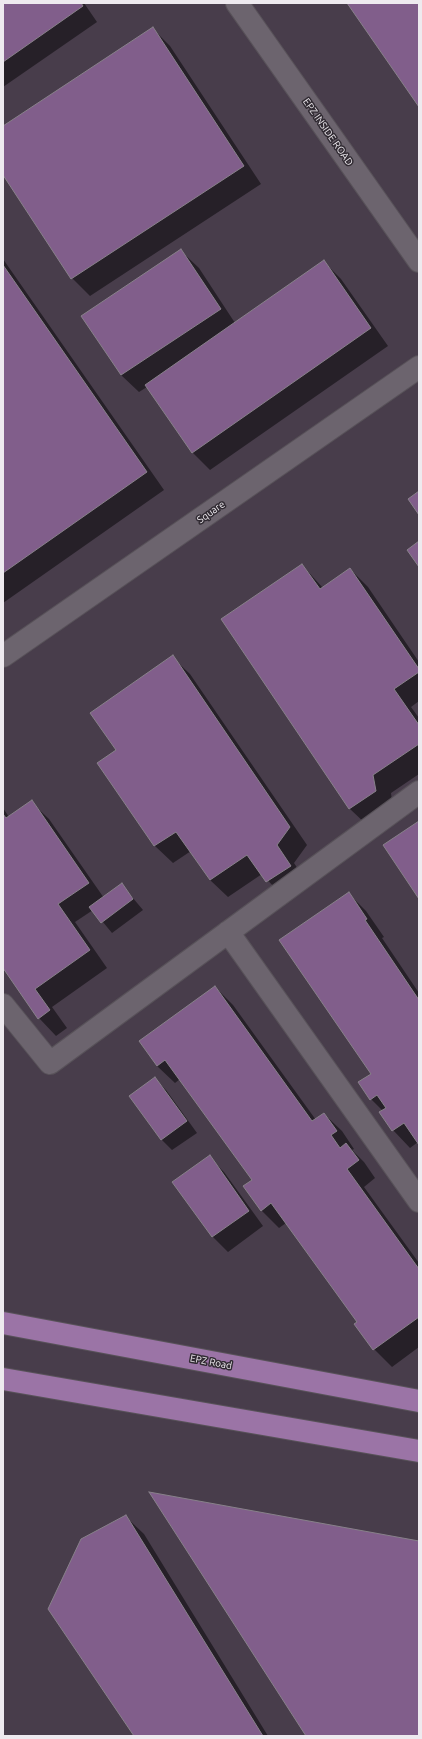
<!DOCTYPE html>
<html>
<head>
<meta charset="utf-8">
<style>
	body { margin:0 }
	#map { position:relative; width:422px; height:1739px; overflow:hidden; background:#3c353e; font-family:Ubuntu,sans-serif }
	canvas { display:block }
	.frame { position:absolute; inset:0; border:4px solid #eeeaef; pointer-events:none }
</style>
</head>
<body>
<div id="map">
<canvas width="422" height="1739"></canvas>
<div class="frame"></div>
</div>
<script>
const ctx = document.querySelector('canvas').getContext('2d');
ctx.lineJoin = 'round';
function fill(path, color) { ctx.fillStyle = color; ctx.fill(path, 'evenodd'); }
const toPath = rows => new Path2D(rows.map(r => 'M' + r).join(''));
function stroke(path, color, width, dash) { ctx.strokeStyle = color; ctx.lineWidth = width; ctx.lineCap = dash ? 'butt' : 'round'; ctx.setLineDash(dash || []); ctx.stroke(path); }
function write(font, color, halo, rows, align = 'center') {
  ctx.font = font + ' Ubuntu,sans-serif'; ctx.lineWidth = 3; ctx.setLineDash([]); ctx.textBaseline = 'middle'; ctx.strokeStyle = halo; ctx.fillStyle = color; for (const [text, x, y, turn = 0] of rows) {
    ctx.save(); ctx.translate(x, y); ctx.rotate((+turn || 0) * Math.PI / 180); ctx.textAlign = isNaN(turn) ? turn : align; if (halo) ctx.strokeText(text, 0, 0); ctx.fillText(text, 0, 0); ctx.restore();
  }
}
fill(toPath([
	[3,3,419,3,419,1736,3,1736]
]), '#483d4b');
fill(toPath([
	[3,3,84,3,97,22,3,87],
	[153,29,170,46,261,184,90,296,72,278,3,173,3,127],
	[181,251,199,268,235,323,324,262,341,279,388,346,210,470,192,452,147,387,139,392,121,375],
	[3,259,164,490,3,603],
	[302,565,323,588,350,569,368,587,419,662,419,701,411,707,419,718,419,774,391,793,393,809,368,826,350,809,222,619],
	[172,657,190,674,307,845,294,863,308,884,285,899,262,874,228,897,210,880,191,851,173,863,155,846,99,764,118,751],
	[31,802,49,819,104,898,122,885,143,910,112,933,93,910,75,922,107,968,52,1007,67,1028,56,1036,39,1018,3,967,3,808,9,817],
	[349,894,366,911,384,937,382,938,419,993,419,1143,418,1142,410,1148,393,1130,383,1111,371,1099,372,1074],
	[215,987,233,1005,316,1120,324,1114,342,1131,354,1149,352,1150,364,1162,375,1178,364,1187,419,1263,419,1347,392,1367,374,1349,358,1322,286,1223,279,1228,261,1210,253,1180,180,1079,175,1083,157,1066],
	[155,1079,166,1090,197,1133,172,1150,162,1140],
	[209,1157,224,1172,263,1226,228,1252,213,1237,174,1182],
	[126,1517,144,1534,268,1736,135,1736]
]), '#0007');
const building = toPath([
	[3,3,81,3,83,6,3,62,3,3],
	[347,3,419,3,419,107,347,3],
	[153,27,244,166,71,279,3,175,3,126,153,27],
	[181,249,221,309,121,375,81,316,181,249],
	[324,260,371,328,192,453,145,385,324,260],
	[3,265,147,472,3,573,3,265],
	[419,491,419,515,408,499,419,491],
	[419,541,419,567,407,550,419,541],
	[302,564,320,589,350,568,419,669,419,672,394,689,419,725,419,744,373,775,376,791,349,809,221,619,302,564],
	[173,655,290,827,277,845,291,866,266,882,247,855,210,880,176,832,154,846,97,763,116,750,90,713,173,655],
	[32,800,89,883,58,904,90,950,35,989,50,1010,38,1019,3,968,3,814,6,818,32,800],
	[419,821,419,899,383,845,419,821],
	[122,883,133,899,101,923,89,907,122,883],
	[349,892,367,919,365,920,419,1000,419,1145,404,1123,392,1131,379,1112,386,1108,377,1095,370,1100,358,1082,371,1074,279,940,349,892],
	[215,986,312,1121,324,1113,337,1131,331,1135,340,1148,346,1143,359,1160,347,1169,419,1269,419,1317,373,1350,354,1324,357,1322,271,1203,261,1211,243,1186,252,1180,165,1060,157,1066,139,1041,215,986],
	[155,1077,187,1121,161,1140,129,1096,155,1077],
	[210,1155,249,1211,212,1237,172,1182,210,1155],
	[149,1492,419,1541,419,1736,306,1736,149,1492],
	[126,1515,263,1736,134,1736,48,1609,81,1539,126,1515]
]);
fill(building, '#815e8b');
stroke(building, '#88818a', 1);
const minor = toPath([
	[237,3,419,261],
	[3,656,419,367],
	[228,932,419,1201],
	[3,1005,50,1063,419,792]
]);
const major = toPath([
	[3,1323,419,1401],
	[3,1379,419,1451]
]);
stroke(minor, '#585259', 24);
stroke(major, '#585259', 24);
stroke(minor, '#6c646e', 22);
stroke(major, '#9b74a6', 22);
write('10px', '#eeeaef', '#312b33', [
	["EPZ INSIDE ROAD",328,132,55],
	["Square",211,512,-35],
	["EPZ Road",211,1362,11]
]);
</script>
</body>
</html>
